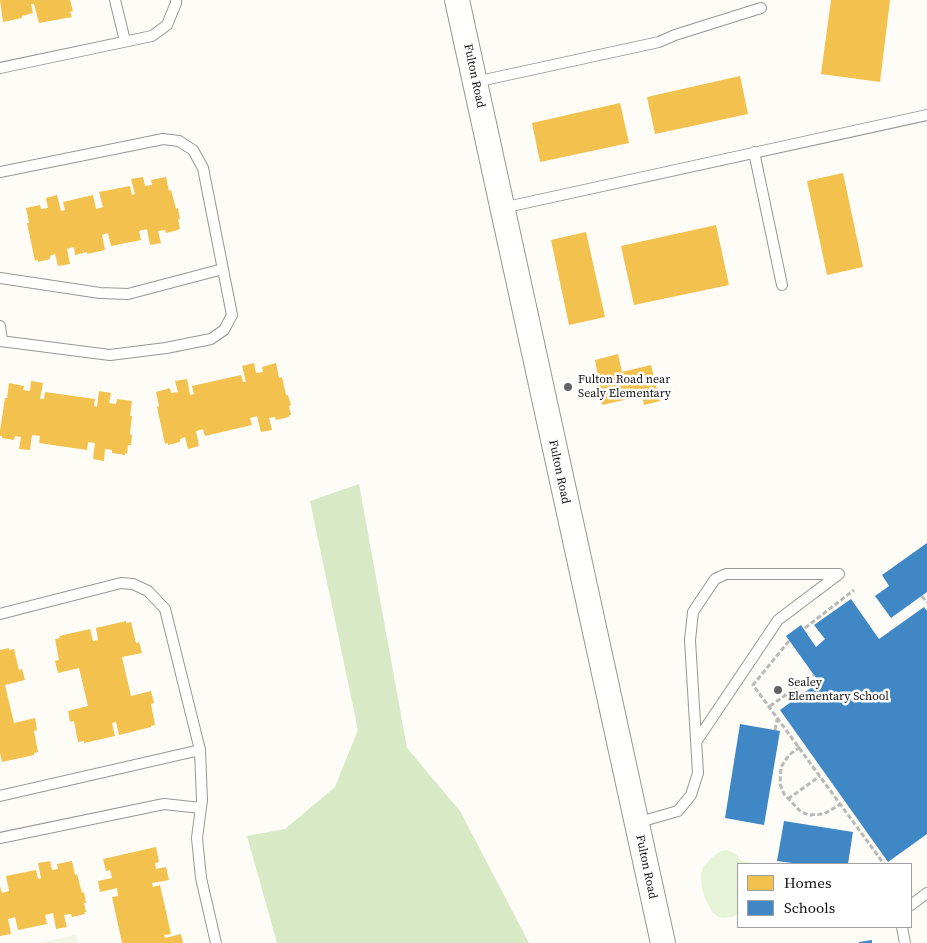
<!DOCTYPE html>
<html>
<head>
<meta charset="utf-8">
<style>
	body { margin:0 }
	#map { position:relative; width:927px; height:943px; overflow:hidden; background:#fdfcf7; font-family:"Source Serif 4",serif }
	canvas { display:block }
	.legend { position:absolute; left:737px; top:863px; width:175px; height:65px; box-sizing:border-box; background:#fff; border:1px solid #a0a0a0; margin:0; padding:6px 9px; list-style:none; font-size:15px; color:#111 }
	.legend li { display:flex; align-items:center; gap:10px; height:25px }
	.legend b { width:25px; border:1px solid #a0a0a0 }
</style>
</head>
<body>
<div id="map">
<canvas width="927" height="943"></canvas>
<ul class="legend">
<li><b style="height:14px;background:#f2c14e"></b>Homes</li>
<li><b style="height:14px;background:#3f88c5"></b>Schools</li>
</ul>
</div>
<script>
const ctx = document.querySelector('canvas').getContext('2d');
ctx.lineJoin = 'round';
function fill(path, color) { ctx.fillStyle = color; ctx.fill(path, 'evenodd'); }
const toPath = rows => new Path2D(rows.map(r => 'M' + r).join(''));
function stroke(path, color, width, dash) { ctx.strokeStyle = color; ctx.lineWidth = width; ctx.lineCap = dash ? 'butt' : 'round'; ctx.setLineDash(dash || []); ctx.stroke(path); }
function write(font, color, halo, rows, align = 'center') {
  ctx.font = font + ' "Source Serif 4",serif'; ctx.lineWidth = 5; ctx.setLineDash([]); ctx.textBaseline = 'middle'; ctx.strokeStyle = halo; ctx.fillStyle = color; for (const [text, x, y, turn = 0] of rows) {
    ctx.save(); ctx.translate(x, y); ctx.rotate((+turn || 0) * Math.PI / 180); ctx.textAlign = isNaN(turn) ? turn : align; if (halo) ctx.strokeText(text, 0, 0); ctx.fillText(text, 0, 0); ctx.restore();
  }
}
fill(toPath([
	[727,850,736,854,741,861,756,864,738,864,738,914,732,917,723,918,718,917,712,912,705,898,702,889,701,874,703,867,712,857,721,851]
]), '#e7f3d7');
fill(toPath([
	[359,484,407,748,460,811,529,943,277,943,247,836,285,829,335,787,358,730,310,501]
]), '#d8eac5');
fill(toPath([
	[76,935,78,943,40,943]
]), '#f0f6e1');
fill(toPath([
	[0,0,70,0,73,11,70,12,72,17,39,23,34,4,31,4,33,13,22,16,22,18,3,22],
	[831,0,890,0,880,82,821,74],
	[740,76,748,114,655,134,647,97],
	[620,103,629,143,540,162,532,123],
	[843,173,863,267,827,275,807,181],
	[143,177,145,186,152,185,151,180,166,177,169,191,171,190,176,209,178,208,180,219,178,219,180,228,178,230,166,233,165,230,158,231,161,243,150,245,147,229,139,231,141,240,111,246,108,233,102,235,105,250,87,254,87,252,75,255,74,247,67,249,70,264,58,266,55,254,50,256,50,259,38,262,38,260,35,261,27,223,29,223,26,208,40,205,41,209,48,208,46,198,57,195,61,211,65,210,63,202,93,195,96,209,103,207,99,192,130,186,132,195,135,194,131,179],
	[716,225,729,285,634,305,621,246],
	[586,232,605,317,569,325,551,240],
	[618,354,622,372,651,365,660,401,644,405,642,396,602,405,596,382,599,381,595,360],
	[254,363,256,373,263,372,262,367,276,363,279,378,282,377,286,395,288,395,291,405,289,406,291,415,289,415,289,417,276,420,275,417,269,418,272,430,261,432,257,416,250,418,252,425,205,436,203,429,196,431,199,446,188,449,185,437,180,439,180,442,168,445,168,443,165,444,157,407,159,406,156,392,170,388,171,393,178,392,175,381,187,379,190,395,194,394,192,386,241,375,243,382,246,382,242,366],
	[31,381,43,383,40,399,44,399,45,392,95,399,94,406,97,407,99,391,111,393,109,403,116,404,117,399,132,401,130,416,132,416,130,434,132,435,131,445,128,445,127,454,125,453,125,455,112,453,112,450,105,449,104,461,93,459,95,443,88,442,87,450,39,443,40,436,32,435,30,450,19,449,21,437,15,436,14,440,2,438,2,436,0,436,0,431,5,398,7,398,9,383,24,386,23,390,30,391],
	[126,621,126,623,131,622,136,643,139,642,142,653,122,657,131,696,151,691,154,703,151,704,155,725,151,726,151,727,119,735,116,722,112,723,115,736,84,743,84,741,78,742,74,721,70,722,68,711,88,706,79,668,58,673,55,661,59,660,55,639,60,638,59,636,90,629,93,641,98,640,96,628],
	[9,648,9,650,14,649,19,670,22,669,25,680,5,685,14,723,35,718,37,730,34,731,38,752,34,753,34,755,2,762,0,753,0,650],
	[156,847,159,862,155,863,156,869,166,867,169,880,152,883,153,887,160,885,171,934,164,935,165,938,181,934,183,943,122,943,112,897,118,896,117,888,100,892,98,881,112,878,110,870,106,871,103,859],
	[50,861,52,870,58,869,57,864,72,861,75,875,77,874,82,893,84,892,86,903,84,903,86,912,84,912,85,914,72,917,71,914,64,915,67,927,56,929,53,913,45,915,47,924,18,930,15,917,8,919,11,934,0,936,0,886,2,893,9,891,6,876,36,870,38,879,41,878,38,863]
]), '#f2c14e');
fill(toPath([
	[927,543,927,592,891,618,875,596,889,586,882,575],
	[851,599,879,639,924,607,927,611,927,834,888,862,780,710,819,682,786,636,801,625,816,647,825,639,814,625],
	[740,724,780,731,764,825,725,818],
	[784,821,853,832,848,864,800,864,777,861],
	[872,940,872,943,859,943,859,942]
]), '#3f88c5');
const service = toPath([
	[115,0,125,41],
	[0,68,152,36,167,25,176,3,176,0],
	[475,82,659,42,675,35,761,8],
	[754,152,782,285],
	[0,172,163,139,179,141,193,150,203,168,232,315,224,330,211,339,166,348,110,355,0,341],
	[502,208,927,115],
	[0,278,100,293,128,294,223,269],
	[0,326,2,341],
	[0,614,121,583,133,584,148,591,165,609,200,750,202,800,197,838,201,878,216,943],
	[696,742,778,620,839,574],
	[0,796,200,750],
	[636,823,678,811,691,795,698,773,690,640,693,612,715,579,726,574,839,574],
	[0,838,164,804,201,808],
	[911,905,927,893],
	[902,927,905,943]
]);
const tertiary = toPath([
	[457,0,663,943]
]);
stroke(service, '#979795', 12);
stroke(tertiary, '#979795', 26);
stroke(toPath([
	[922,596,927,603],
	[805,628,854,590],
	[789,641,753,685,884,864],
	[770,706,814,675],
	[775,730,778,716],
	[800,747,789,755,781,767,780,784,784,794,801,812,809,815,824,814,841,804],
	[788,799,820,776]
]), '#b9b9b8', 3, [5, 2.5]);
stroke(service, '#fffffe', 10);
stroke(tertiary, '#fffffe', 24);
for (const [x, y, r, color] of [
	[568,387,5,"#646362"],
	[778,690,5,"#646362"]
]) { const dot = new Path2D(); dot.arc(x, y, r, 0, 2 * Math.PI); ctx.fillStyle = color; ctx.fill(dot); stroke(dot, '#fff', 2); }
write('12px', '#111', '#fff', [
	["Fulton Road",474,76,78],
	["Fulton Road",559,472,78],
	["Fulton Road",646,867,78]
]);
write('12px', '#111', '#fff', [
	["Fulton Road near",578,380],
	["Sealy Elementary",578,394],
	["Sealey",788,683],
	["Elementary School",788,697]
], 'left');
</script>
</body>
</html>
